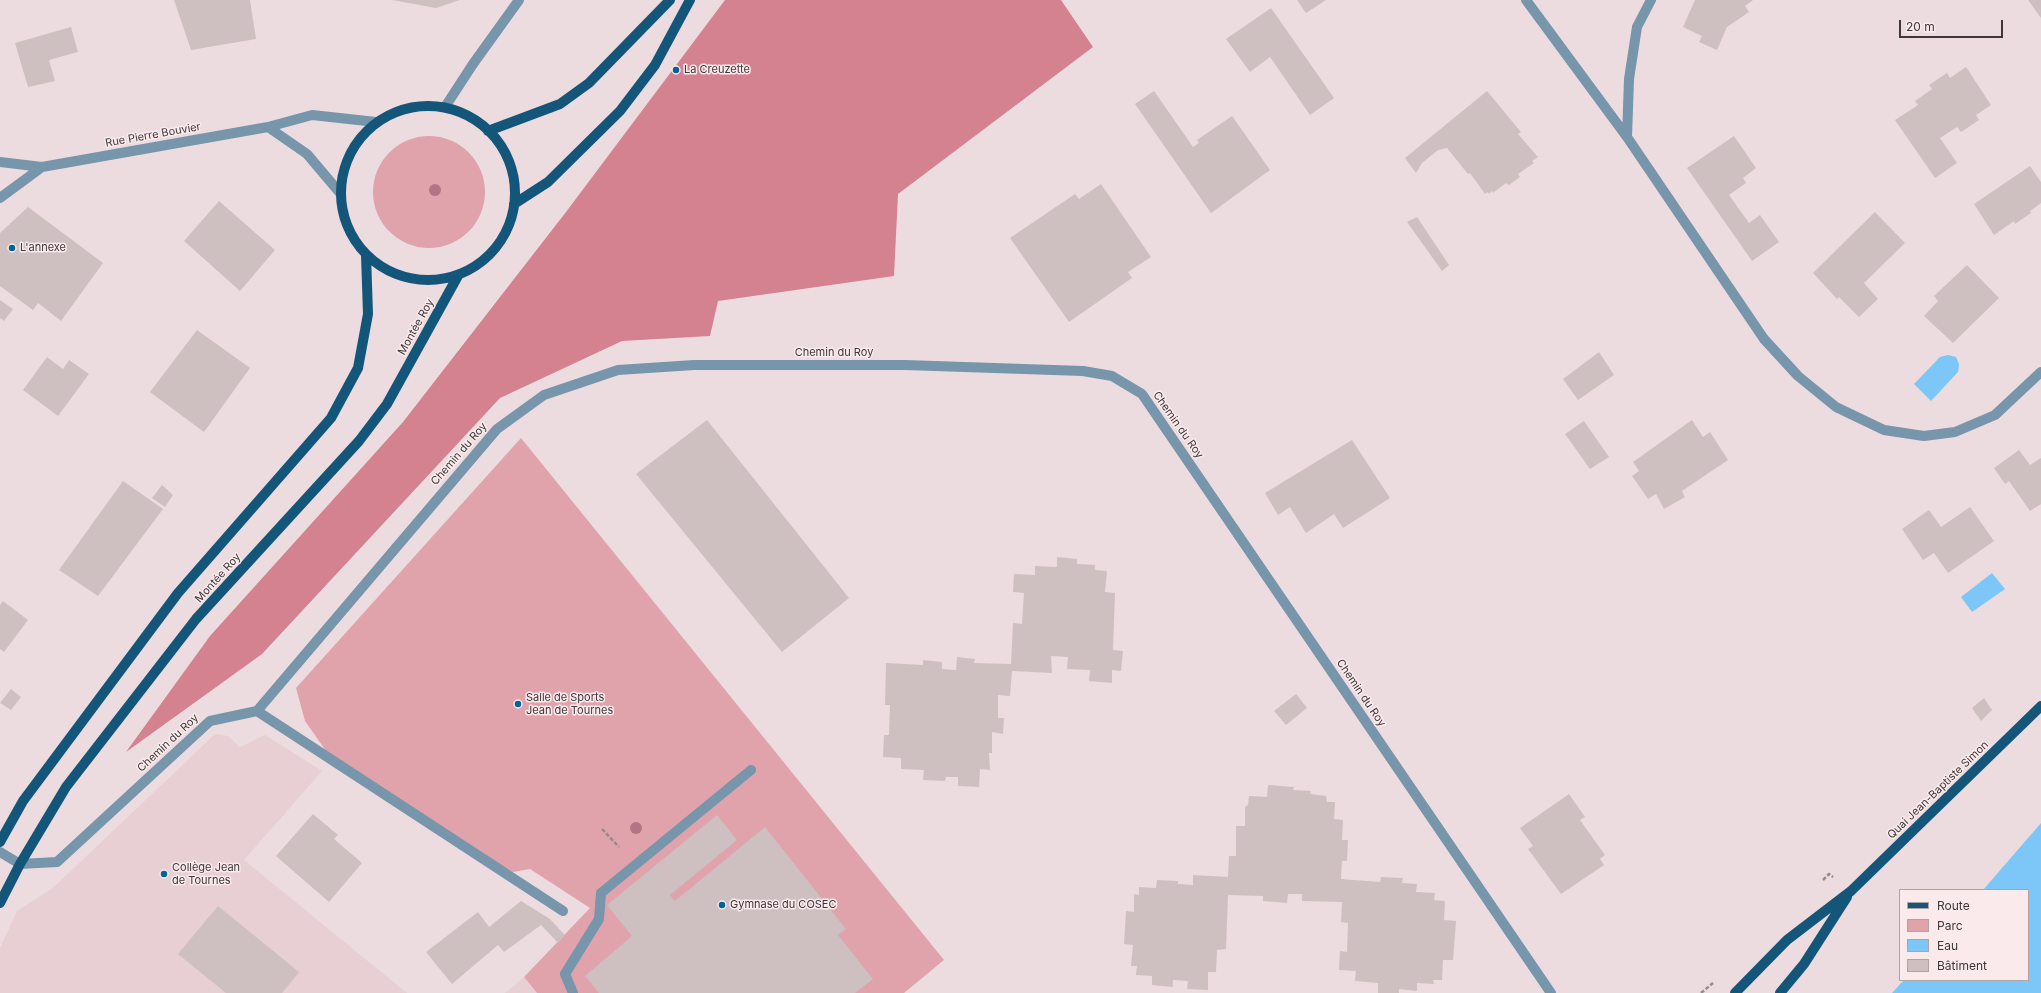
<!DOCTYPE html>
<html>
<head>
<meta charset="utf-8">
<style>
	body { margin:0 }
	#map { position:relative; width:2041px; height:993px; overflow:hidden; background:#ecdcdf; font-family:Inter,sans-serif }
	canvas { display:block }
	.legend { position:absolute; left:1899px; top:889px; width:130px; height:92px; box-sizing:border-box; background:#faeaec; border:1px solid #afa3a4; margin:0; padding:5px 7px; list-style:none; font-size:12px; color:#3e3838 }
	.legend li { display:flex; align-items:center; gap:8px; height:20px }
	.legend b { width:20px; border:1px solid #afa3a4 }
	.scale { position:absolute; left:1899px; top:20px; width:104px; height:18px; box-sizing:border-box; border:2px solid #3e3838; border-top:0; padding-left:5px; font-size:12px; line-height:14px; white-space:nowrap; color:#3e3838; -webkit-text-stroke:3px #faeaec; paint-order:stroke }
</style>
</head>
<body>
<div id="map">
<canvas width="2041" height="993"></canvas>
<ul class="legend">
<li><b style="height:5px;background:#14557a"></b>Route</li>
<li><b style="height:11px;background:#e0a3ac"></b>Parc</li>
<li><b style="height:11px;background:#7cc6f8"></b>Eau</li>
<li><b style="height:11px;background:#cebfc1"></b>Bâtiment</li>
</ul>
<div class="scale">20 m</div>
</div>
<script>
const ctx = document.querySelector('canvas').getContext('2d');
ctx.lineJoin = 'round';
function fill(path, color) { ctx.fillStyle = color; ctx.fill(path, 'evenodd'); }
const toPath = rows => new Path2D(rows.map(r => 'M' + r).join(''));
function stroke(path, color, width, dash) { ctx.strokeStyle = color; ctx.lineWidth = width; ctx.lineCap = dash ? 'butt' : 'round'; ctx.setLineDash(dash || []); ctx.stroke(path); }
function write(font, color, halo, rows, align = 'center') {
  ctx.font = font + ' Inter,sans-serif'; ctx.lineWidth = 3; ctx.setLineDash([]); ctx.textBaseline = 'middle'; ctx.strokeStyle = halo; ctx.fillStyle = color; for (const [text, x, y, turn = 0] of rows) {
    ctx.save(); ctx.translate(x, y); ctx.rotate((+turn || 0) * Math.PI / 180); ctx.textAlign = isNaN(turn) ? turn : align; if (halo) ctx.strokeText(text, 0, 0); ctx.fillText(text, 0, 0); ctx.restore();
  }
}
fill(toPath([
	[215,734,228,736,240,747,265,735,322,771,244,860,407,993,0,993,0,948,17,911,53,888],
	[524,977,537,993,505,993]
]), '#e8cfd3');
fill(toPath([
	'373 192a56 56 0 1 1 112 0a56 56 0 1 1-112 0Z',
	[521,438,944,960,904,993,537,993,524,977,590,908,530,869,513,872,441,832,333,761,305,721,296,688]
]), '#e0a3ac');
fill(toPath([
	[725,0,1061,0,1093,47,898,194,894,276,718,301,710,336,622,341,500,398,262,654,126,752,210,636,403,422,566,212]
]), '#d48190');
fill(toPath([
	[1948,355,1956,357,1959,364,1958,372,1931,401,1914,384,1940,357],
	[1992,573,2005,589,1972,612,1961,597],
	[2041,823,2041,993,1892,993,1904,980,2028,980,2028,890,1983,890]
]), '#7cc6f8');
fill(toPath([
	[174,0,250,0,256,39,191,50],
	[392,0,460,0,436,8],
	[1297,0,1326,0,1306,13],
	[1695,0,1753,0,1745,6,1749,12,1727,27,1717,50,1699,42,1702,36,1683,27],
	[2028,0,2041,0,2041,18],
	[1271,8,1334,98,1310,115,1270,57,1250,72,1226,39],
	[71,27,78,52,49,60,55,81,28,87,15,43],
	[1966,67,1991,105,1976,115,1979,120,1961,132,1957,127,1940,138,1957,163,1935,178,1895,120,1918,105,1915,101,1932,89,1929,85,1947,73,1950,78],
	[1154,91,1193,147,1199,143,1197,140,1232,116,1270,170,1211,213,1135,104],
	[1487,91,1521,132,1518,134,1538,157,1532,161,1534,163,1518,174,1520,177,1509,185,1506,183,1493,193,1492,191,1489,194,1488,192,1485,194,1470,173,1468,174,1447,148,1438,150,1422,163,1416,173,1405,158],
	[1734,136,1756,168,1743,178,1746,183,1729,195,1749,223,1760,215,1779,242,1752,261,1687,168],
	[2030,166,2041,182,2041,203,2030,211,2031,213,2015,224,2014,221,1994,235,1974,204],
	[1101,184,1151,257,1128,272,1132,278,1069,322,1010,238,1075,194,1079,199],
	[219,201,275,250,240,291,184,241],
	[28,207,103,263,61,321,38,303,33,310,0,286,0,233],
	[1875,212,1905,243,1864,283,1878,299,1859,317,1839,297,1837,299,1813,273],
	[1417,217,1449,265,1442,271,1407,222],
	[1967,265,1999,298,1953,343,1924,316,1938,301,1934,296],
	[0,300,13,309,4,321,0,318],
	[197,330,250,368,204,432,150,392],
	[1599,352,1614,375,1578,400,1563,379],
	[47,357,63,369,69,360,89,374,58,416,23,390],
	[707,420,849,598,782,652,636,474],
	[1692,420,1703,437,1710,432,1728,460,1682,491,1685,497,1664,509,1656,494,1648,499,1632,476,1639,471,1633,462],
	[1584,421,1609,457,1590,469,1565,434],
	[1352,440,1390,498,1343,528,1334,514,1306,533,1290,507,1278,515,1265,493],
	[2019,450,2030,465,2041,458,2041,504,2030,511,2009,481,2005,484,1994,468],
	[123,481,163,509,98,596,59,570],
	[162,485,173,495,165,507,152,498],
	[1970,507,1994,541,1948,573,1934,553,1923,560,1902,529,1929,510,1941,527],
	[1057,557,1077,559,1077,564,1095,565,1095,570,1107,571,1105,592,1115,593,1113,650,1123,651,1121,671,1112,670,1112,683,1089,681,1090,670,1067,669,1068,657,1051,656,1052,673,1012,671,1010,696,998,695,998,718,1004,718,1003,734,992,732,992,753,989,753,990,770,980,769,979,787,958,786,958,777,946,777,945,781,923,780,924,770,901,769,901,758,883,757,884,735,889,735,890,705,885,705,886,663,923,665,923,660,942,662,942,669,956,670,957,657,975,659,974,663,1011,664,1013,623,1022,624,1024,593,1013,592,1014,574,1035,575,1035,566,1057,567],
	[3,601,28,620,4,652,0,649,0,605],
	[11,689,21,697,11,710,0,703],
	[1296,694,1307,708,1286,725,1274,711],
	[1984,698,1992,710,1981,721,1972,708],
	[1268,785,1294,787,1293,790,1311,791,1310,794,1326,796,1327,802,1335,802,1334,819,1343,820,1342,840,1348,840,1347,861,1342,861,1341,879,1380,882,1381,877,1403,878,1402,883,1417,884,1416,892,1435,893,1434,900,1445,901,1444,920,1456,921,1453,960,1443,960,1442,980,1433,980,1434,984,1417,983,1417,991,1399,989,1399,993,1378,993,1378,983,1355,981,1356,971,1339,970,1340,951,1347,952,1348,923,1341,922,1342,902,1302,901,1302,894,1288,894,1287,903,1263,901,1263,896,1228,895,1226,949,1217,950,1216,972,1208,972,1208,990,1187,989,1188,981,1173,980,1173,987,1152,985,1152,976,1136,975,1137,966,1131,966,1133,945,1124,944,1126,911,1134,912,1134,894,1139,895,1139,887,1156,888,1157,880,1178,881,1178,884,1193,885,1193,875,1228,877,1229,856,1236,856,1236,826,1245,826,1245,807,1248,805,1249,796,1267,797],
	[1569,794,1585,817,1580,820,1605,855,1600,859,1604,865,1561,894,1528,849,1533,846,1520,828],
	[313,814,338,835,334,839,362,863,329,902,276,856],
	[717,815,737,840,670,895,675,901,765,827,846,929,838,935,873,979,855,993,599,993,585,976,632,936,607,905],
	[521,901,550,919,565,935,558,943,541,925,504,952,498,945,452,984,426,952,478,912,489,927],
	[218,906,299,972,282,993,226,993,178,954]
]), '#cebfc1');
stroke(toPath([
	[602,829,619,847],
	[1823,880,1829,874,1833,877],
	[1701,993,1713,983]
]), '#968b8c', 2.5, [4, 2]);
stroke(toPath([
	[1526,0,1627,137,1764,339,1798,376,1836,407,1884,430,1924,436,1955,432,1995,415,2041,372],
	[445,107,473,64,519,0],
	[268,127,307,154,340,193],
	[1627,137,1629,79,1637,27,1651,0],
	[0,162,42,167,268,127,312,115,376,122],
	[0,198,42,167],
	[257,711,563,911],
	[0,852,20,864,57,862,210,721,257,711,497,429,544,395,618,370,694,365,905,365,1083,371,1112,376,1142,394,1551,993],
	[573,993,565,974,599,919,601,893,751,770]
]), '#7795ab', 10);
stroke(toPath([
	'341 193a87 87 0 1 1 174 0a87 87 0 1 1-174 0Z',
	[488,131,560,104,589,83,670,0],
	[514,204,548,182,620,111,655,65,690,0],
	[0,842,23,801,178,593,331,418,358,368,368,314,366,255],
	[0,903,20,864,66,787,196,619,359,441,387,404,459,274],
	[1735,993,1787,940,1851,891,2041,706],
	[1780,993,1804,964,1847,897]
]), '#14557a', 10);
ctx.fillStyle = '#b27586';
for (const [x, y] of [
	[435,190],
	[636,828]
]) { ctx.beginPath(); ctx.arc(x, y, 6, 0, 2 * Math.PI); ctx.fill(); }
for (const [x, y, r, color] of [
	[676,70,4,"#026493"],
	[12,248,4,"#026493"],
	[518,704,4,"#026493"],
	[164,874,4,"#026493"],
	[722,905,4,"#026493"]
]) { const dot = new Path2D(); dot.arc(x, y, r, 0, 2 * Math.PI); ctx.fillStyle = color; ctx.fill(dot); stroke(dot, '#faeaec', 1.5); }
write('11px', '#3e3838', '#faeaec', [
	["La Creuzette",684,70],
	["L'annexe",20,248],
	["Salle de Sports",526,698],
	["Jean de Tournes",526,711],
	["Collège Jean",172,868],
	["de Tournes",172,881],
	["Gymnase du COSEC",730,905]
], 'left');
write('11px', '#3e3838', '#faeaec', [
	["Rue Pierre Bouvier",153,135,-10],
	["Montée Roy",416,327,-61],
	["Chemin du Roy",834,353],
	["Chemin du Roy",1178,425,55],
	["Chemin du Roy",459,454,-49],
	["Montée Roy",218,578,-48],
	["Chemin du Roy",1361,693,56],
	["Chemin du Roy",168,743,-43],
	["Quai Jean-Baptiste Simon",1938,790,-44]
]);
</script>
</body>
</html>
